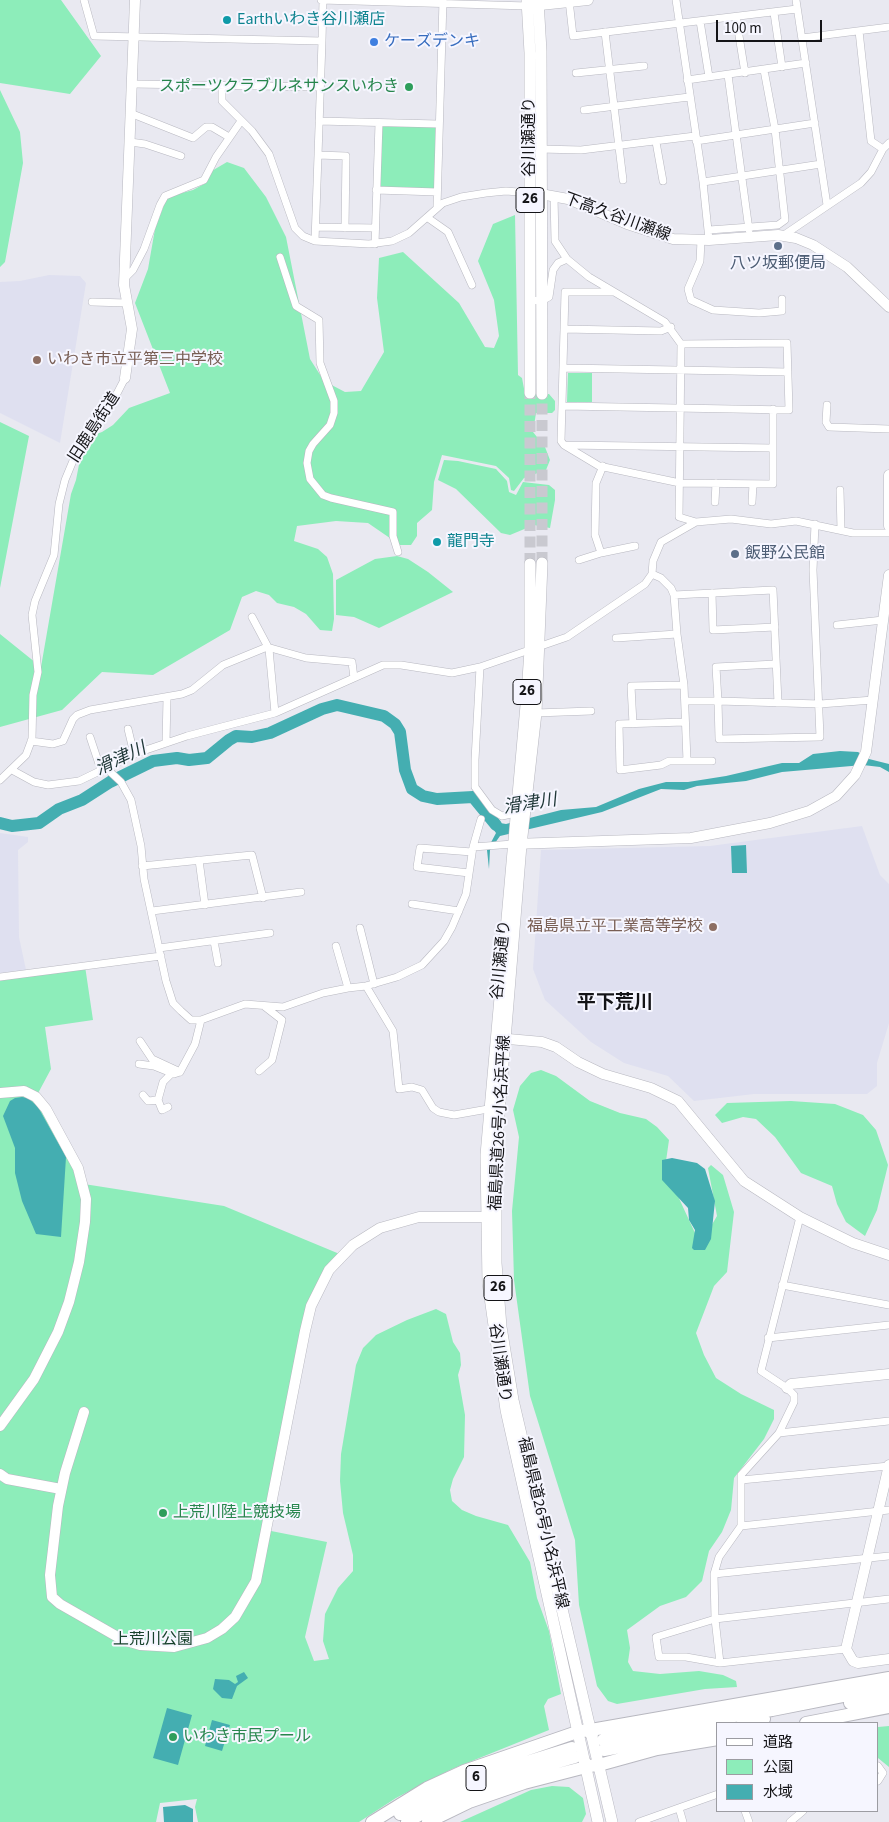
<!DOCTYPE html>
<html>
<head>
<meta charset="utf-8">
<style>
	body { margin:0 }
	#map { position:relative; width:889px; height:1822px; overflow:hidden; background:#e9e9f1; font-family:"Source Sans 3","Noto Sans JP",sans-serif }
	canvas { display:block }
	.legend { position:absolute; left:716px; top:1722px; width:162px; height:90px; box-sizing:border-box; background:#f6f6ff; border:1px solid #9c9ca2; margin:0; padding:6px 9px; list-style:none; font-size:15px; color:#141417 }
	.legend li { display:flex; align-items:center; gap:10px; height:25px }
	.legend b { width:25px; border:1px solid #9c9ca2 }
	.scale { position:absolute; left:716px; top:20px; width:106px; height:22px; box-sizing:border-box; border:2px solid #141417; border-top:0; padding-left:6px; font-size:15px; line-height:18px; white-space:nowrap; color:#141417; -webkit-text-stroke:4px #f6f6ff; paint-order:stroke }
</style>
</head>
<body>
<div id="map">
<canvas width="889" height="1822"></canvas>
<ul class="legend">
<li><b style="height:6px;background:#fff"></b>道路</li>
<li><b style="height:14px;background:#8dedba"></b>公園</li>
<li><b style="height:14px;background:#44aeb1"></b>水域</li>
</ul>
<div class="scale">100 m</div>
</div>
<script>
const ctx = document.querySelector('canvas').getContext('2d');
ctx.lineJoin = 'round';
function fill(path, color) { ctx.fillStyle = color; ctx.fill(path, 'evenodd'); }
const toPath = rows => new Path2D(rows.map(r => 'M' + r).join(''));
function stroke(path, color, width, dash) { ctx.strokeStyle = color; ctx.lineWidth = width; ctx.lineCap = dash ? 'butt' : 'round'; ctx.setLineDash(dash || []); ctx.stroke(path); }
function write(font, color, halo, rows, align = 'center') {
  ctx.font = font + ' "Source Sans 3","Noto Sans JP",sans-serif'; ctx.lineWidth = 4; ctx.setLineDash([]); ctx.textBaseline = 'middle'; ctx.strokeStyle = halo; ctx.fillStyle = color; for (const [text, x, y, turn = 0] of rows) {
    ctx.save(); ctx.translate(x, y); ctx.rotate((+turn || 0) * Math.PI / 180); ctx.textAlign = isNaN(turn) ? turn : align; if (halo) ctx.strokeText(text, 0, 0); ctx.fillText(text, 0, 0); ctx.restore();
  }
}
fill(toPath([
	[49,275,80,276,86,283,60,443,0,413,0,282,20,281],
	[862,826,880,875,889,884,889,1023,877,1063,877,1086,867,1094,754,1094,694,1101,668,1076,624,1063,591,1042,545,1000,533,969,541,850,710,846],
	[0,833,28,837,28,842,18,850,19,937,26,970,0,973]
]), '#dfe0f0');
fill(toPath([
	[0,0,61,0,101,56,70,94,0,83],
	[0,90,20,132,23,163,5,262,0,267],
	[379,123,438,124,437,192,376,190],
	[227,162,244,168,266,197,286,237,310,359,324,381,345,392,361,391,384,352,377,298,379,258,403,252,459,303,485,347,494,348,499,336,494,300,478,261,493,224,515,215,518,375,522,378,525,394,549,394,555,401,555,410,552,413,536,413,533,432,545,447,550,460,546,470,524,478,514,491,511,490,509,478,496,466,442,455,434,482,432,510,417,523,417,536,411,545,400,545,368,523,336,521,297,526,294,541,318,549,327,557,333,574,334,619,332,631,320,630,306,614,294,607,277,603,269,595,256,591,242,597,230,630,153,675,102,672,62,710,0,727,0,634,41,667,71,494,76,480,83,444,91,436,102,432,113,425,129,408,170,393,135,303,148,269,155,229,167,197,193,190,204,184,210,172],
	[568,373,592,373,592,402,567,402],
	[0,422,29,436,0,588],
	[444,460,458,461,496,469,507,481,509,492,516,495,523,482,549,485,555,490,555,500,550,528,534,525,510,535,501,533,456,489,438,480],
	[397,556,408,559,428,572,453,592,379,628,354,617,336,615,336,580,375,559],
	[85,966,93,1020,45,1027,51,1069,36,1097,84,1184,224,1206,342,1255,319,1287,266,1530,327,1542,305,1637,314,1661,329,1659,323,1641,325,1614,338,1588,353,1571,353,1555,343,1513,340,1481,341,1454,356,1365,363,1348,376,1335,407,1320,436,1309,446,1314,453,1342,460,1353,461,1365,458,1375,465,1415,464,1457,453,1479,450,1490,452,1501,462,1510,476,1516,508,1525,530,1562,537,1598,549,1631,561,1694,548,1699,544,1706,549,1730,452,1769,396,1798,359,1822,198,1822,195,1807,197,1799,160,1803,156,1822,0,1822,0,977],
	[541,1070,556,1076,590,1101,620,1113,646,1119,657,1127,669,1140,665,1168,695,1233,707,1233,717,1216,708,1168,711,1165,723,1175,734,1212,727,1272,714,1286,696,1333,704,1355,716,1378,741,1394,774,1410,774,1419,764,1439,734,1478,731,1510,722,1532,709,1551,702,1581,686,1597,660,1606,627,1630,630,1648,628,1662,633,1671,660,1674,699,1671,723,1675,736,1681,737,1687,705,1689,617,1704,608,1701,597,1686,579,1605,575,1540,530,1396,514,1280,512,1211,519,1137,513,1110,520,1086,531,1073],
	[791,1101,835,1104,863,1115,876,1130,888,1165,877,1210,865,1236,846,1222,837,1204,832,1186,801,1173,775,1137,756,1119,743,1117,722,1123,715,1115,727,1103],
	[889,1726,889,1767,878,1758,878,1727],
	[552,1786,569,1787,583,1798,586,1814,582,1822,460,1822,531,1790]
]), '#8dedba');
fill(toPath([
	[840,751,858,752,869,759,889,764,889,772,880,767,863,765,782,772,746,781,697,786,684,790,661,789,602,812,500,836,490,850,489,869,487,850,496,833,483,815,488,810,500,823,506,824,561,810,596,807,639,789,666,782,688,782,726,776,782,763,799,763,813,754],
	[746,845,747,873,732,873,731,846],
	[22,1097,28,1098,38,1107,66,1157,61,1237,36,1234,22,1201,15,1173,15,1148,3,1116,10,1101,15,1098],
	[672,1158,697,1163,705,1169,715,1201,711,1239,705,1250,694,1250,692,1248,695,1230,689,1220,688,1208,662,1180,662,1160],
	[244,1672,248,1678,237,1686,232,1699,222,1698,213,1689,215,1679,229,1680,235,1684,238,1682,236,1676],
	[167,1708,192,1715,178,1765,153,1758],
	[212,1720,230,1725,222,1751,205,1746],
	[185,1805,193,1809,193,1822,164,1822,163,1807]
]), '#44aeb1');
stroke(toPath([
	[0,823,12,826,39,823,59,809,82,800,110,782,153,761,177,758,189,760,207,758,229,740,236,736,252,737,270,733,322,709,337,705,384,716,395,724,400,732,405,770,412,789,423,796,437,799,473,797,496,825]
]), '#44aeb1', 12);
stroke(toPath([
	[542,563,542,394],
	[530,564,530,393]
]), '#c9c9d0', 11, [11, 5.5]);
const street = toPath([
	[84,0,94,36,322,41,323,0],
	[321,0,528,6],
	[569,0,573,36,797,9],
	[676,0,703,182,709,240],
	[796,0,827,205],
	[774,13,782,67],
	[736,17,745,73],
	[700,21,709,77],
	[859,31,871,141,883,149],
	[605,32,623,180],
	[802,38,889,27],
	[576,73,644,66],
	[728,75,749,230],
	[687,80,806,63],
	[133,84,320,87],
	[222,86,222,101,252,131,269,154,295,228,303,236,315,241,369,244,392,241,409,233,443,203,461,197,486,193,506,191,530,193],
	[584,110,689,97],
	[130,113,193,138,206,127,212,127,229,137],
	[319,121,438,124],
	[696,141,815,123],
	[130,142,145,144,181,156],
	[656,142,663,181],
	[540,149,581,150,695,136],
	[318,155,346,156,345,228],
	[703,182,821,164],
	[376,190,437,192],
	[554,196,555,241,567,259,589,277,665,322,681,344,679,517,696,522],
	[437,207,443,0],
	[428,218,448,232,472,285],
	[316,227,375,228],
	[709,230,778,225,785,220,775,129,764,70],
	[784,235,861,183,871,172,883,149,889,143],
	[701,240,700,261,688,289,691,300,713,310,759,313,782,311,782,299],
	[315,241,322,41],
	[375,244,379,123],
	[280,257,296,306,319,320,320,363,334,401,334,413,330,425,313,444,309,451,307,463,310,479,323,495,331,498,393,512,393,536,398,552],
	[125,278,133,270,144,249,160,205,165,196,204,180,216,157,241,121],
	[613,292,565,292,561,441,564,445,599,466,680,483,773,484,773,409],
	[530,300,541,301,549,297,553,270,558,263,567,259],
	[92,302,127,303],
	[564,329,661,331,671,327],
	[564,368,788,372],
	[827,405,826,422,829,427,889,429],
	[563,406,789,410,787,343,681,344],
	[565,445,772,448],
	[603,466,596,483,595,535,601,553,635,546],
	[840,490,841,530],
	[715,502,716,483],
	[752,502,753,484],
	[579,560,601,553],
	[712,593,713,630,775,627],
	[674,595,773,590,778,703],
	[252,617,269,649,275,713],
	[837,625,883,620],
	[677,634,684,685,687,761],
	[616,638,677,634,674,595,671,588,661,578,652,574],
	[776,664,716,667,718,701,820,704,873,700],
	[480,667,475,760,475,787,492,810,502,816,516,813],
	[685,701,718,701,719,739,820,737,813,570,815,524],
	[536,713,591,711],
	[685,722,619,724,620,770,661,765,669,761,712,761],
	[633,724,631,686,684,685],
	[128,729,134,754],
	[90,737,101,770],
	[31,741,53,744,63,741,73,719,77,715,90,710,182,694,192,690,223,665,267,647,306,658,352,662,354,678],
	[166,743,167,698],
	[106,768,121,782,131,800,141,846,144,879,166,981,173,1003,181,1011,191,1020,201,1020,245,1004,283,1007,323,993,348,988],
	[12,770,34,782,48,785,79,781,137,753,187,736,275,713,383,665,401,665,452,673,480,667,567,637,645,584,652,574,653,561,661,542,696,522,731,519,771,524,796,521,853,533,889,533],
	[0,780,26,755,32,739,33,695,38,672,32,615,35,601,54,555,59,504,65,480,75,456,109,409,125,378],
	[473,847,481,819],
	[199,860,205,905],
	[142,866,252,855,263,898],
	[469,873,417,867,420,848,472,852],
	[412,904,459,911],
	[152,911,301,892],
	[360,928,374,984],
	[214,941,218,963],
	[336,946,348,988,366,986,397,977,422,965,444,941,452,927,466,894,473,847,513,844],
	[159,948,270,933],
	[0,977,161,956],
	[366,986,393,1031,399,1089,412,1087,422,1090,433,1108,439,1112,454,1115,488,1109],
	[140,1041,152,1059,180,1072],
	[139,1064,154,1066,174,1074,180,1072,195,1044,201,1020],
	[259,1071,272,1060,282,1020,264,1006],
	[143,1095,148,1101,158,1100,163,1082,172,1073],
	[158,1100,162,1110,168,1107],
	[800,1217,761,1371,787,1388,794,1395,794,1402,779,1433,741,1475,741,1526,719,1557,714,1574,715,1619,720,1663,846,1649],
	[782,1285,889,1305],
	[768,1338,889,1325],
	[779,1433,889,1421],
	[741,1480,889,1466],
	[741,1526,889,1510],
	[714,1574,889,1556],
	[720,1663,686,1657,659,1657,656,1637,715,1619,889,1599],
	[878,1766,883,1773,878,1781],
	[679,1808,683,1822],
	[745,1811,749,1822],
	[639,1822,718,1794],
	[790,1822,803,1811]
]);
const secondary = toPath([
	[531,6,588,0],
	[535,193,568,199,627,224,673,239,709,240,778,235,796,238,813,245,847,267,889,307],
	[125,378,132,329,124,285,135,0],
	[889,475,889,526],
	[514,844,691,838,770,823,809,811,836,796,855,775,866,752,889,575],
	[497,1038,542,1042,556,1047,578,1062,603,1074,651,1088,678,1101,744,1181,800,1217,853,1243,889,1255],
	[0,1093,24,1091,36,1097,46,1109,78,1168,86,1199,85,1222,79,1262,69,1302,58,1332,34,1379,0,1426],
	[787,1388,791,1384,889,1374],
	[84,1412,65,1473,58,1506,50,1575,52,1597,60,1604,123,1640,140,1645,174,1647,207,1638,222,1629,235,1617,256,1581,305,1331,311,1306,329,1270,353,1245,380,1228,419,1217,494,1217],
	[889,1465,846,1649,853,1661,858,1663,889,1659],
	[0,1474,7,1479,61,1489]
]);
const primary = toPath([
	[527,0,530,53,530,393],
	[538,0,541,51,542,394],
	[542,563,536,713,521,845,496,1149,496,1263,501,1327,513,1400,612,1822],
	[530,564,530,650,527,694,486,1155,488,1283,506,1410,598,1822]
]);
const highway = toPath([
	[850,1703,889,1697],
	[743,1723,764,1719],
	[806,1723,889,1707],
	[591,1730,889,1678],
	[603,1740,651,1729,772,1710,889,1687],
	[604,1750,718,1728],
	[585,1763,588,1766,599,1765,657,1749,718,1739],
	[400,1814,479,1777,572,1748],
	[372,1822,427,1788,464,1771,577,1732,587,1730,592,1734],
	[407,1822,433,1807,475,1788,512,1775,575,1757],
	[428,1822,469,1802,524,1783,586,1767]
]);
stroke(street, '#b8b8c0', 8);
stroke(secondary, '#b8b8c0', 11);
stroke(primary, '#b8b8c0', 12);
stroke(highway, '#b8b8c0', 14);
stroke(street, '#fff', 7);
stroke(secondary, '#fff', 10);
stroke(primary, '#fff', 11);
stroke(highway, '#fff', 12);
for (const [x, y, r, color] of [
	[227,20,5,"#0f9aa8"],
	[374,42,5,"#3f7fe0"],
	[409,87,5,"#2e9e5b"],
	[778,246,5,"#5c6f8a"],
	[37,360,5,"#8d6e63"],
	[437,542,5,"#0f9aa8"],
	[735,554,5,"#5c6f8a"],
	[713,927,5,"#8d6e63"],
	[163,1513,5,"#2e9e5b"],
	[173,1737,5,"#2e9e5b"]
]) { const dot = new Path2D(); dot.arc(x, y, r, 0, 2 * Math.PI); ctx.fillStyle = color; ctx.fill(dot); stroke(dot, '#f6f6ff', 2); }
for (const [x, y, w] of [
	[530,200,28],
	[527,692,28],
	[498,1288,28],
	[476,1778,20]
]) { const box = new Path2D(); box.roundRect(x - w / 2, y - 12.5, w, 25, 4); ctx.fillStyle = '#f6f6ff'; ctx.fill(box); stroke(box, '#141417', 1); }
write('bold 15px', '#141417', null, [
	["26",530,200],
	["26",527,692],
	["26",498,1288],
	["6",476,1778]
]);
write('16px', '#0d838f', '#f6f6ff', [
	["Earthいわき谷川瀬店",237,20],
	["龍門寺",447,542]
], 'left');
write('16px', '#366cbe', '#f6f6ff', [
	["ケーズデンキ",384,42]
], 'left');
write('16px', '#27864d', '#f6f6ff', [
	["スポーツクラブルネサンスいわき",399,87,"right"],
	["上荒川陸上競技場",173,1513],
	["いわき市民プール",183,1737]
], 'left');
write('16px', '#141417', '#f6f6ff', [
	["谷川瀬通り",530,137,-90],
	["下高久谷川瀬線",617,218,20],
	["旧鹿島街道",95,428,-57],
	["谷川瀬通り",502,960,-84],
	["福島県道26号小名浜平線",501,1123,-87],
	["谷川瀬通り",499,1363,82],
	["福島県道26号小名浜平線",542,1523,77]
]);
write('16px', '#4e5e75', '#f6f6ff', [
	["八ツ坂郵便局",778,264],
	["飯野公民館",745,554,"left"]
]);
write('16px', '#785e54', '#f6f6ff', [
	["いわき市立平第三中学校",47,360],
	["福島県立平工業高等学校",703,927,"right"]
], 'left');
write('16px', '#18422d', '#f6f6ff', [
	["上荒川公園",153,1640]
]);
write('italic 18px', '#1f3737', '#f6f6ff', [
	["滑津川",121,760,-25],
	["滑津川",530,805,-9]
]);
write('bold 19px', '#141417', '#f6f6ff', [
	["平下荒川",615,1004]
]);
</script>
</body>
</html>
